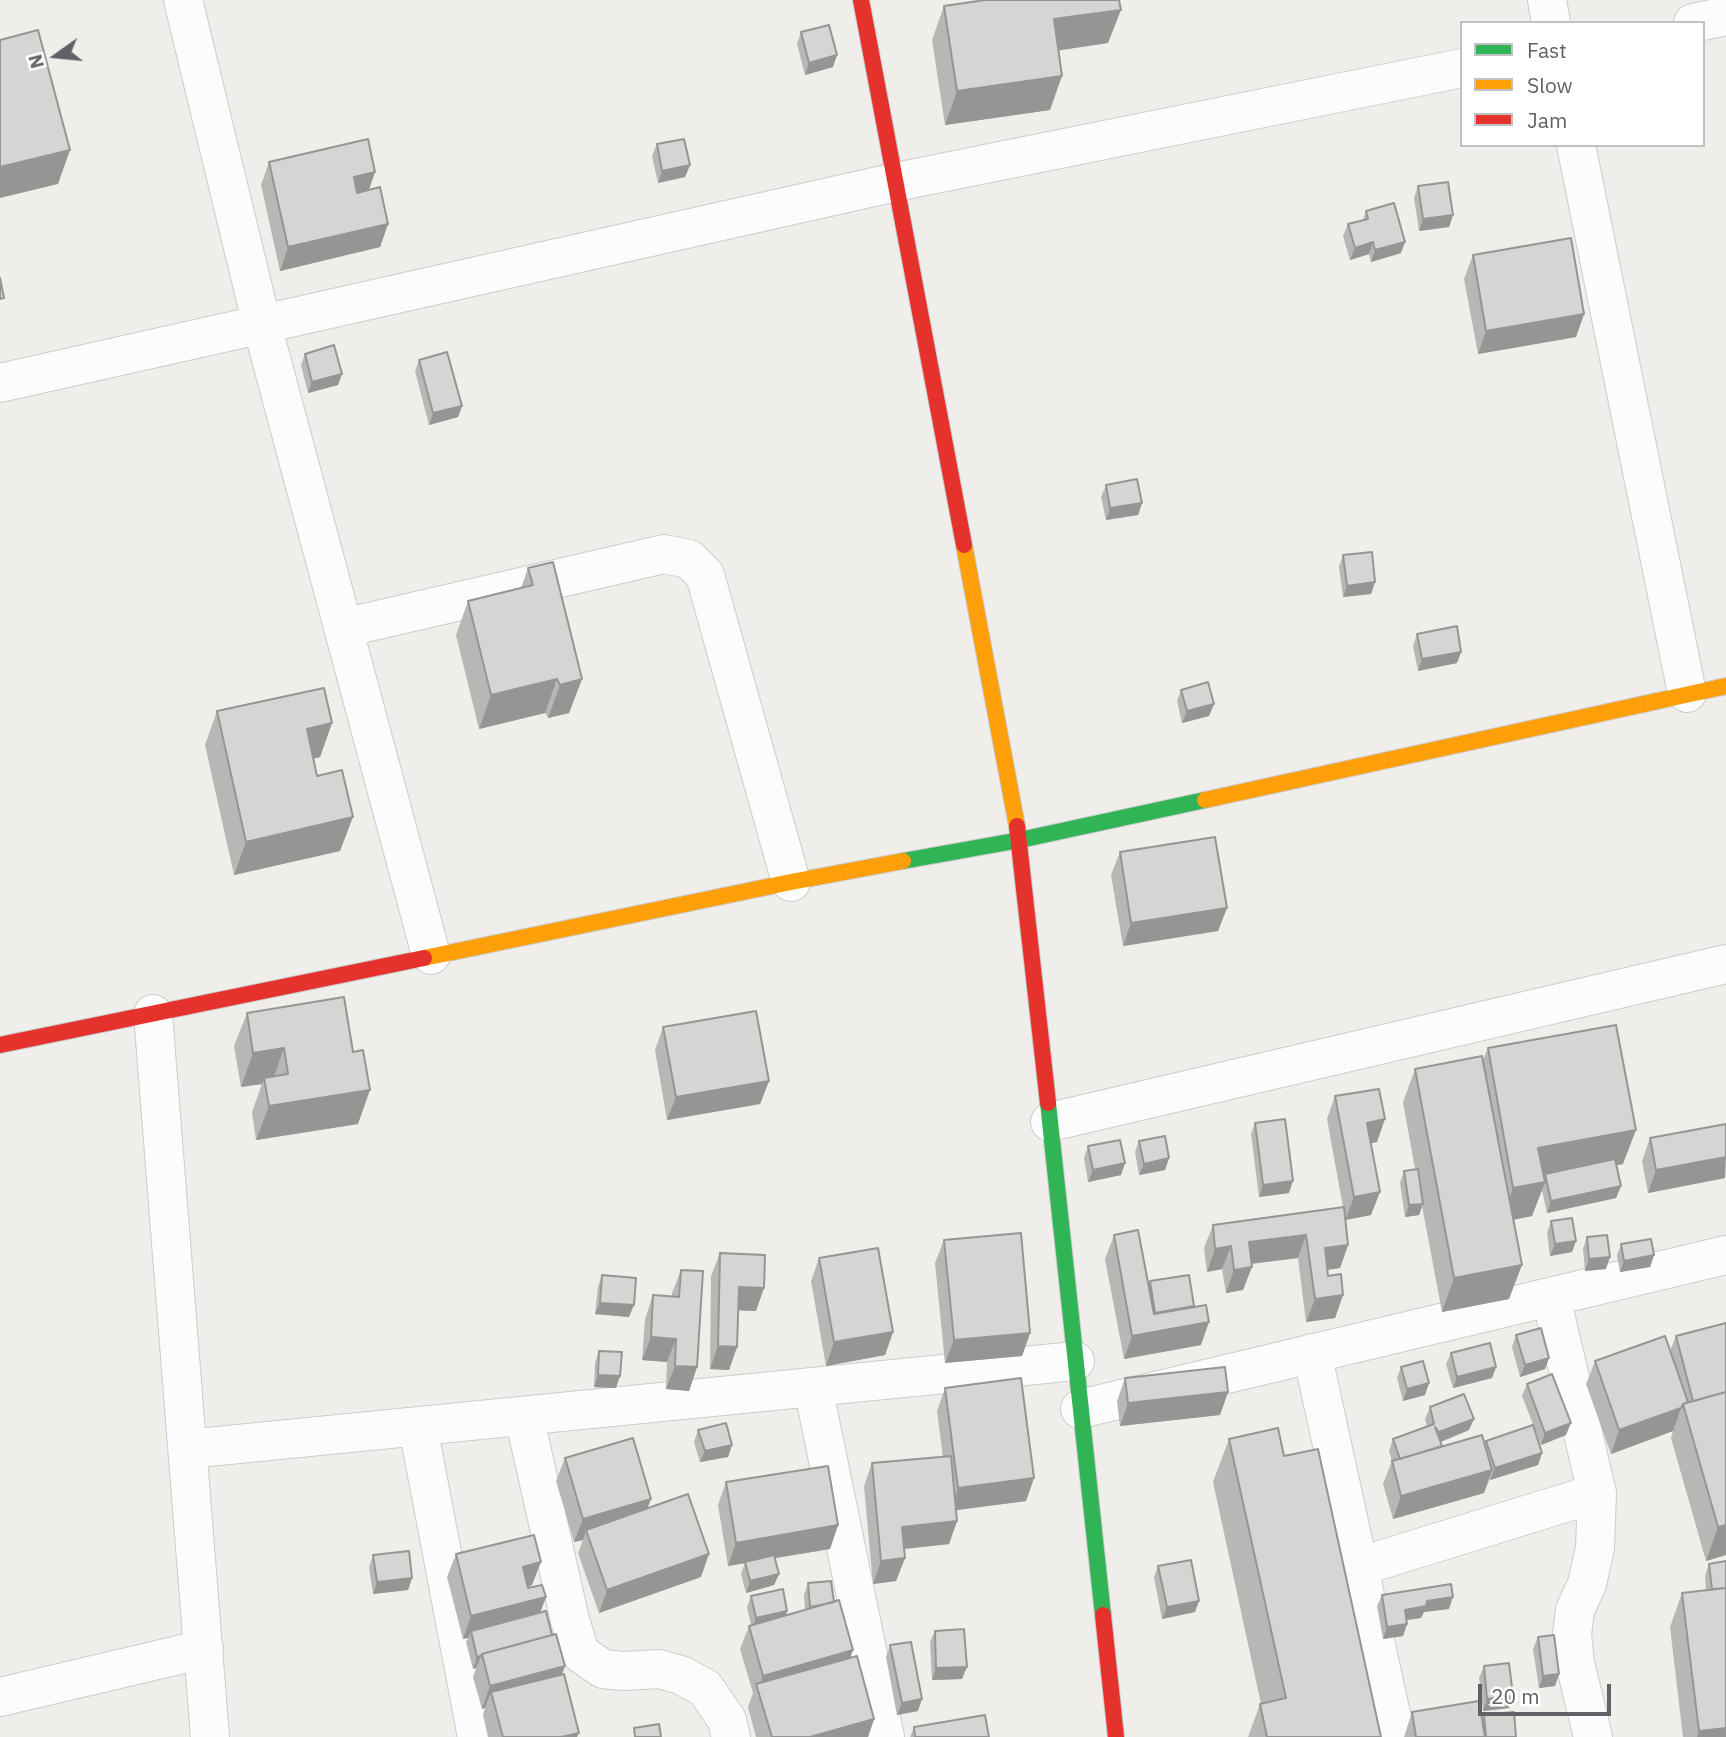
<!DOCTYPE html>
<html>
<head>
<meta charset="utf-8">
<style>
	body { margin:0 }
	#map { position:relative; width:1726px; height:1737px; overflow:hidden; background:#efeeea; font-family:"IBM Plex Sans",sans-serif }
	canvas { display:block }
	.legend { position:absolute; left:1460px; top:21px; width:245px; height:126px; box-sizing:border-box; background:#fff; border:2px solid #bfc1c3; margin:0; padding:9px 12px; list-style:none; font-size:21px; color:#5f6368 }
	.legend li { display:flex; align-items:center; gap:14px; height:35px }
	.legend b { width:35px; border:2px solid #bfc1c3 }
	.north { position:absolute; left:21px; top:21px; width:70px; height:70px; -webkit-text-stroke:5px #fff; paint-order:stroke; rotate:255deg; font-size:19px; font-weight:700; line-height:28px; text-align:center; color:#5f6368 }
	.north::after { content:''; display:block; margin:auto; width:24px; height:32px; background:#5f6368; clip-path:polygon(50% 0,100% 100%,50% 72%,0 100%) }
	.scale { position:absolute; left:1478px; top:1684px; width:133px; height:32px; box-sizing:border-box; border:4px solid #5f6368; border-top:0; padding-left:9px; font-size:21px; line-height:24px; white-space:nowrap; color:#5f6368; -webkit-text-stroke:5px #fff; paint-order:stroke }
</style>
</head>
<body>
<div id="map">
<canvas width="1726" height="1737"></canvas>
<ul class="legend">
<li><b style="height:9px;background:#30b455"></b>Fast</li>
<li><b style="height:9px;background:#ff9f0a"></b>Slow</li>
<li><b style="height:9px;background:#e5322d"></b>Jam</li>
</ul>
<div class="north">N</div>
<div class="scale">20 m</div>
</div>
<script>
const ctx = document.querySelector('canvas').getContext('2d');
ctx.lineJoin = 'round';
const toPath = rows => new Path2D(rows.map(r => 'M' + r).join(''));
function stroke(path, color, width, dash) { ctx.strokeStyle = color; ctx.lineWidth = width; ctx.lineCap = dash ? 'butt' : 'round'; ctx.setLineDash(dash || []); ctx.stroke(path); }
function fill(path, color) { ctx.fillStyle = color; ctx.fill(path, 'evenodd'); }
const street = toPath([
	[183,0,262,325,431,955],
	[1547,0,1551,23],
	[1693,23,1726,16],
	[1576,145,1687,693],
	[0,383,896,182,1462,68],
	[343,628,664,554,689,559,705,575,791,882],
	[153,1014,210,1737],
	[1050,1122,1726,964],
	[1551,1297,1597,1493,1595,1548,1587,1584,1575,1610,1572,1634,1575,1663,1593,1737],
	[1312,1353,1396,1737],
	[813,1387,885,1737],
	[1080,1409,1726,1255],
	[524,1416,570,1620,580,1653,603,1669,624,1671,659,1669,681,1675,705,1688,727,1720,731,1737],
	[418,1427,477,1737],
	[188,1449,1075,1361],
	[1358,1567,1597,1493],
	[0,1697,204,1649]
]);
const fast = toPath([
	[903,861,1020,840,1205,800],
	[1048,1103,1103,1615]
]);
const slow = toPath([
	[964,545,1017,826],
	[1205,800,1726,686],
	[424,958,791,882,903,861]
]);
const jam = toPath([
	[861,0,964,545],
	[1017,826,1048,1103],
	[0,1045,424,958],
	[1103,1615,1116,1737]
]);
stroke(street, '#cbcccc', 40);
stroke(fast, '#cacacb', 18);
stroke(slow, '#cacacb', 18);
stroke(jam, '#cacacb', 18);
stroke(street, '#fdfcfc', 38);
stroke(fast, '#30b455', 16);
stroke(slow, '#ff9f0a', 16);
stroke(jam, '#e5322d', 16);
fill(toPath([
	[944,6,1108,43,1059,50,1050,110,945,125,932,40],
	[801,32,833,67,805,75,797,44],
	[657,144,690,165,685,177,658,183,652,156],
	[269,162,375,172,369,190,388,224,380,247,280,271,261,185],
	[1418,186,1453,215,1449,227,1419,231,1414,198],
	[1366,211,1401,253,1371,262,1369,254,1350,260,1343,236,1348,224,1363,220],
	[1473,255,1584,314,1576,337,1478,354,1464,279],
	[305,354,338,385,308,393,301,365],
	[419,360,462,406,458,417,429,425,415,371],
	[1106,485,1142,503,1138,515,1106,520,1101,497],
	[1343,555,1375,582,1371,594,1343,597,1339,567],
	[528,568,582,679,569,713,548,718,545,713,479,729,456,635,468,601,521,588],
	[1417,634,1461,652,1457,663,1418,671,1413,646],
	[1181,690,1214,704,1209,716,1182,723,1177,701],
	[217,711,332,723,320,757,313,759,317,776,340,851,234,875,205,745],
	[1120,852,1227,908,1218,931,1123,946,1111,875],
	[344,997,358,1124,256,1140,252,1112,262,1084,241,1087,234,1046,247,1013],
	[663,1027,769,1081,760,1104,667,1120,655,1050],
	[1488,1048,1623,1164,1616,1165,1621,1186,1616,1198,1547,1213,1542,1190,1532,1216,1513,1220,1509,1299,1442,1312,1422,1206,1419,1215,1405,1217,1400,1183,1404,1171,1415,1169,1403,1102,1415,1069,1483,1060],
	[1335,1096,1377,1142,1370,1143,1371,1215,1345,1220,1348,1245,1340,1268,1328,1270,1328,1276,1343,1295,1335,1318,1306,1322,1298,1258,1251,1264,1243,1290,1226,1293,1222,1269,1207,1272,1204,1248,1213,1225,1343,1207,1327,1119],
	[1255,1123,1289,1193,1259,1197,1251,1134],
	[1726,1124,1725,1178,1648,1193,1642,1161,1650,1138],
	[1139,1141,1169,1158,1165,1170,1139,1175,1135,1152],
	[1088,1146,1125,1163,1121,1175,1088,1182,1084,1158],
	[1551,1221,1576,1241,1572,1252,1550,1256,1547,1233],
	[1114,1235,1148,1285,1150,1281,1193,1307,1201,1345,1124,1359,1105,1259],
	[1587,1237,1606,1269,1585,1271,1583,1249],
	[944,1240,1030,1333,1022,1356,945,1363,935,1263],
	[1621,1244,1654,1255,1650,1267,1620,1272,1617,1256],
	[720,1253,756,1311,738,1310,737,1347,729,1370,710,1369,711,1276],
	[819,1258,893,1332,885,1355,826,1366,811,1281],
	[681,1270,697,1367,689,1391,666,1389,667,1362,642,1360,645,1319,653,1295,672,1297,672,1293],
	[602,1275,629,1317,595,1314,598,1287],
	[1726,1323,1726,1555,1706,1561,1671,1438,1673,1431,1611,1454,1586,1384,1595,1361,1670,1351,1676,1336],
	[1516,1335,1549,1358,1545,1369,1520,1377,1512,1347],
	[599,1351,616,1388,594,1387,595,1363],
	[1451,1353,1496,1367,1492,1378,1453,1388,1446,1364],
	[1401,1367,1425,1395,1403,1401,1397,1378],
	[1125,1378,1228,1392,1220,1415,1120,1426,1117,1401],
	[1527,1384,1566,1435,1541,1445,1522,1396],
	[945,1388,1034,1478,1026,1501,956,1510,957,1521,949,1544,904,1549,905,1558,896,1581,873,1584,864,1486,872,1463,943,1457,937,1411],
	[1430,1407,1469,1430,1441,1442,1442,1446,1485,1444,1486,1441,1542,1453,1538,1465,1490,1480,1490,1478,1484,1493,1393,1519,1383,1484,1392,1461,1389,1451,1393,1439,1427,1427,1425,1419],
	[698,1430,732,1445,728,1457,700,1462,694,1442],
	[1229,1439,1284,1456,1381,1737,1248,1737,1260,1704,1261,1704,1213,1482],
	[565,1458,651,1499,647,1508,701,1577,599,1613,578,1553,583,1540,574,1542,556,1481],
	[726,1482,838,1525,830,1549,774,1558,779,1574,774,1585,746,1593,741,1574,745,1563,728,1566,718,1505],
	[456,1554,532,1585,528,1587,528,1588,546,1597,540,1613,552,1635,565,1666,562,1675,577,1737,488,1737,483,1715,485,1708,482,1709,473,1677,476,1668,473,1669,466,1642,468,1638,463,1639,447,1577],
	[373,1555,412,1578,408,1590,373,1594,369,1567],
	[1726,1561,1726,1737,1683,1737,1670,1627,1682,1593,1706,1590,1705,1576,1709,1564],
	[1158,1566,1195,1612,1162,1619,1154,1577],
	[808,1583,834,1602,850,1658,874,1719,868,1737,756,1737,748,1707,753,1693,740,1649,749,1626,751,1625,747,1607,751,1596,787,1611,786,1615,805,1610,804,1595],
	[1382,1595,1449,1609,1424,1612,1421,1618,1406,1620,1407,1624,1403,1636,1383,1639,1377,1606],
	[935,1631,962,1679,932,1680,930,1642],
	[1538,1637,1559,1674,1555,1686,1539,1688,1533,1649],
	[890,1645,918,1711,897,1715,886,1657],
	[1484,1666,1513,1696,1509,1708,1483,1711,1479,1678],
	[1412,1712,1482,1720,1484,1715,1516,1737,1404,1737],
	[914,1727,989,1737,910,1737]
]), '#b8b7b5');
fill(toPath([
	[1121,10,1108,43,1042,53,1054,19],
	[837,55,833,67,805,75,809,63],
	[1062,76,1050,110,945,125,957,91],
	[70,150,58,184,0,198,0,167],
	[690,165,685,177,658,183,662,171],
	[375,172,367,195,345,201,354,177],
	[1453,215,1449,227,1419,231,1423,219],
	[388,224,380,247,280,271,288,247],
	[1373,242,1369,254,1350,260,1355,248],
	[1405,242,1401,253,1371,262,1375,250],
	[1584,314,1576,337,1478,354,1486,331],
	[342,374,338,385,308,393,312,382],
	[462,406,458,417,429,425,433,413],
	[1142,503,1138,515,1106,520,1110,508],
	[1375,582,1371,594,1343,597,1347,586],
	[1461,652,1457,663,1418,671,1422,659],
	[557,679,545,713,479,729,491,695],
	[582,679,569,713,548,718,560,685],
	[1214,704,1209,716,1182,723,1187,711],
	[332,723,320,757,295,763,307,729],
	[353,817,340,851,234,875,246,842],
	[1227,908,1218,931,1123,946,1131,923],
	[284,1048,272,1082,264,1078,262,1084,241,1087,253,1053],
	[769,1081,760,1104,667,1120,676,1097],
	[370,1090,358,1124,256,1140,269,1106],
	[1385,1119,1377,1142,1358,1146,1367,1123],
	[1636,1130,1623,1164,1546,1178,1545,1174,1543,1178,1538,1148],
	[1726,1157,1725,1178,1648,1193,1656,1170],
	[1169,1158,1165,1170,1139,1175,1144,1164],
	[1125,1163,1121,1175,1088,1182,1093,1170],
	[1293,1181,1289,1193,1259,1197,1263,1185],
	[1545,1182,1532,1216,1501,1222,1513,1188],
	[1621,1186,1616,1198,1547,1213,1551,1201],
	[1380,1192,1371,1215,1345,1220,1354,1197],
	[1423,1204,1419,1215,1405,1217,1409,1205],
	[1306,1235,1298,1258,1240,1265,1249,1242],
	[1576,1241,1572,1252,1550,1256,1555,1244],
	[1348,1245,1340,1268,1316,1271,1325,1248],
	[1231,1246,1222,1269,1207,1272,1215,1249],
	[1654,1255,1650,1267,1620,1272,1624,1261],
	[1610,1257,1606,1269,1585,1271,1589,1259],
	[1522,1265,1509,1299,1442,1312,1454,1278],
	[1252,1267,1243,1290,1226,1293,1234,1270],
	[739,1287,764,1288,756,1311,730,1310],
	[1343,1295,1335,1318,1306,1322,1315,1299],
	[600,1303,634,1305,629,1317,595,1314],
	[1209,1322,1201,1345,1124,1359,1132,1336],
	[893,1332,885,1355,826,1366,834,1342],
	[1030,1333,1022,1356,945,1363,954,1340],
	[651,1337,676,1339,667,1362,642,1360],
	[718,1346,737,1347,729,1370,710,1369],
	[1549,1358,1545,1369,1520,1377,1525,1365],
	[675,1366,697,1367,689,1391,666,1389],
	[1496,1367,1492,1378,1453,1388,1457,1377],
	[598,1375,620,1376,616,1388,594,1387],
	[1429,1383,1425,1395,1403,1401,1407,1389],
	[1228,1392,1220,1415,1120,1426,1128,1403],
	[1681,1408,1673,1431,1611,1454,1619,1430],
	[1474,1419,1469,1430,1435,1444,1439,1432],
	[1571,1423,1566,1435,1541,1445,1545,1433],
	[732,1445,728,1457,700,1462,705,1451],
	[1542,1453,1538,1465,1490,1480,1495,1468],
	[1492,1470,1484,1493,1393,1519,1401,1496],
	[1034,1478,1026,1501,950,1511,958,1488],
	[651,1499,642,1522,586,1530,583,1540,574,1542,583,1519],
	[957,1521,949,1544,893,1550,902,1527],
	[838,1525,830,1549,728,1566,736,1543],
	[1726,1525,1726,1555,1706,1561,1718,1527],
	[709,1554,701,1577,599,1613,607,1590],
	[905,1558,896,1581,873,1584,881,1561],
	[541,1562,532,1585,515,1590,523,1567],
	[779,1574,774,1585,746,1593,750,1581],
	[412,1578,408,1590,373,1594,377,1582],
	[546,1597,537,1620,471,1631,468,1638,463,1639,471,1616],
	[1453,1597,1449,1609,1424,1612,1421,1618,1400,1621,1405,1610,1427,1601],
	[1199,1601,1195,1612,1162,1619,1167,1607],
	[787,1611,783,1623,752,1630,756,1618],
	[1407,1624,1403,1636,1383,1639,1387,1627],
	[853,1650,845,1673,758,1690,763,1676],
	[481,1656,476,1668,473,1669,477,1657],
	[565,1666,556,1689,491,1692,485,1708,482,1709,490,1686],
	[967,1667,962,1679,932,1680,936,1668],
	[1559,1674,1555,1686,1539,1688,1543,1676],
	[1513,1696,1509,1708,1483,1711,1487,1699],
	[922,1699,918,1711,897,1715,902,1703],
	[874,1719,868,1737,810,1737],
	[1726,1728,1726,1737,1697,1737,1699,1731],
	[579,1733,577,1737,561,1737]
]), '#969594');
const building = toPath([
	[985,0,1119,0,1121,10,1054,19,1062,76,957,91,944,6,985,0],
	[829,25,837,55,809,63,801,32,829,25],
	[38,30,70,150,0,167,0,40,38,30],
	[368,139,375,172,354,177,357,193,380,187,388,224,288,247,269,162,368,139],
	[684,139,690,165,662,171,657,144,684,139],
	[1448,182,1453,215,1423,219,1418,186,1448,182],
	[1394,203,1405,242,1375,250,1373,242,1355,248,1348,224,1368,219,1366,211,1394,203],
	[1571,238,1584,314,1486,331,1473,255,1571,238],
	[0,278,4,298,0,299,0,278],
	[334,345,342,374,312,382,305,354,334,345],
	[447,352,462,406,433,413,419,360,447,352],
	[1137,479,1142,503,1110,508,1106,485,1137,479],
	[1372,552,1375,582,1347,586,1343,555,1372,552],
	[553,562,582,679,560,685,557,679,491,695,468,601,533,585,528,568,553,562],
	[1457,626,1461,652,1422,659,1417,634,1457,626],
	[1208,682,1214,704,1187,711,1181,690,1208,682],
	[324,688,332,723,307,729,317,776,342,770,353,817,246,842,217,711,324,688],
	[1215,837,1227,908,1131,923,1120,852,1215,837],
	[344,997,353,1052,363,1050,370,1090,269,1106,264,1078,288,1074,284,1048,253,1053,247,1013,344,997],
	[756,1011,769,1081,676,1097,663,1027,756,1011],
	[1616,1025,1636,1130,1538,1148,1545,1182,1513,1188,1488,1048,1616,1025],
	[1482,1056,1522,1265,1454,1278,1415,1069,1482,1056],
	[1379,1089,1385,1119,1367,1123,1380,1192,1354,1197,1335,1096,1379,1089],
	[1285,1119,1293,1181,1263,1185,1255,1123,1285,1119],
	[1726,1124,1726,1157,1656,1170,1650,1138,1726,1124],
	[1165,1136,1169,1158,1144,1164,1139,1141,1165,1136],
	[1120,1140,1125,1163,1093,1170,1088,1146,1120,1140],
	[1615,1159,1621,1186,1551,1201,1545,1174,1615,1159],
	[1418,1169,1423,1204,1409,1205,1404,1171,1418,1169],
	[1344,1207,1348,1245,1325,1248,1328,1276,1341,1274,1343,1295,1315,1299,1306,1235,1249,1242,1252,1267,1234,1270,1231,1246,1215,1249,1213,1225,1344,1207],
	[1572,1218,1576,1241,1555,1244,1551,1221,1572,1218],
	[1138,1230,1154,1314,1206,1305,1209,1322,1132,1336,1114,1235,1138,1230],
	[1021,1233,1030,1333,954,1340,944,1240,1021,1233],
	[1607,1235,1610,1257,1589,1259,1587,1237,1607,1235],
	[1651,1239,1654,1255,1624,1261,1621,1244,1651,1239],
	[878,1248,893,1332,834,1342,819,1258,878,1248],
	[720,1253,765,1255,764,1288,739,1287,737,1347,718,1346,720,1253],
	[681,1270,703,1271,697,1367,675,1366,676,1339,651,1337,653,1295,679,1297,681,1270],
	[602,1275,636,1278,634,1305,600,1303,602,1275],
	[1189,1275,1194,1306,1155,1313,1150,1281,1189,1275],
	[1726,1323,1726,1392,1693,1401,1676,1336,1726,1323],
	[1541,1328,1549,1358,1525,1365,1516,1335,1541,1328],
	[1665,1336,1688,1402,1683,1404,1681,1408,1619,1430,1595,1361,1665,1336],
	[1490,1343,1496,1367,1457,1377,1451,1353,1490,1343],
	[599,1351,622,1352,620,1376,598,1375,599,1351],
	[1423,1361,1429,1383,1407,1389,1401,1367,1423,1361],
	[1225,1367,1228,1392,1128,1403,1125,1378,1225,1367],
	[1552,1374,1571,1423,1545,1433,1527,1384,1552,1374],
	[1021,1378,1034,1478,958,1488,945,1388,1021,1378],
	[1726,1392,1726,1525,1718,1527,1683,1404,1726,1392],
	[1464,1394,1474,1419,1439,1432,1435,1427,1442,1446,1400,1459,1393,1439,1434,1424,1430,1407,1464,1394],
	[726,1423,732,1445,705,1451,698,1430,726,1423],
	[1533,1425,1542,1453,1495,1468,1486,1441,1533,1425],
	[1278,1428,1284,1456,1318,1449,1381,1737,1267,1737,1260,1704,1286,1698,1229,1439,1278,1428],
	[1482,1435,1492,1470,1401,1496,1392,1461,1482,1435],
	[633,1438,651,1499,583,1519,565,1458,633,1438],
	[951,1456,957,1521,902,1527,905,1558,881,1561,872,1463,951,1456],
	[828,1466,838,1525,736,1543,726,1482,828,1466],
	[688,1494,709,1554,607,1590,586,1530,688,1494],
	[534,1535,541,1562,523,1567,528,1588,542,1585,546,1597,471,1616,456,1554,534,1535],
	[409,1551,412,1578,377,1582,373,1555,409,1551],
	[774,1555,779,1574,750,1581,745,1562,774,1555],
	[1191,1560,1199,1601,1167,1607,1158,1566,1191,1560],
	[1726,1561,1726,1588,1712,1589,1709,1564,1726,1561],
	[831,1581,834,1602,821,1605,810,1607,808,1583,831,1581],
	[1451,1584,1453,1597,1427,1601,1426,1606,1405,1610,1407,1624,1387,1627,1382,1595,1451,1584],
	[1726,1588,1726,1728,1699,1731,1682,1593,1726,1588],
	[783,1589,787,1611,756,1618,751,1596,783,1589],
	[839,1600,853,1650,763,1676,749,1626,839,1600],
	[546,1611,552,1635,482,1654,481,1656,477,1657,471,1631,546,1611],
	[964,1629,967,1667,936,1668,935,1631,964,1629],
	[556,1634,565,1666,490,1686,482,1654,556,1634],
	[1554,1635,1559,1674,1543,1676,1538,1637,1554,1635],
	[911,1642,922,1699,902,1703,890,1645,911,1642],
	[857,1656,874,1719,810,1737,772,1737,756,1684,857,1656],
	[1509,1663,1513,1696,1487,1699,1484,1666,1509,1663],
	[564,1674,579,1733,561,1737,503,1737,491,1692,564,1674],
	[1479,1701,1485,1737,1416,1737,1412,1712,1479,1701],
	[1514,1712,1516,1737,1486,1737,1484,1715,1514,1712],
	[985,1715,989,1737,915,1737,914,1727,985,1715],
	[659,1724,661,1737,635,1737,634,1728,659,1724]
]);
fill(building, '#d6d5d3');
stroke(building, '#969594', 2);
</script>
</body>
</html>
